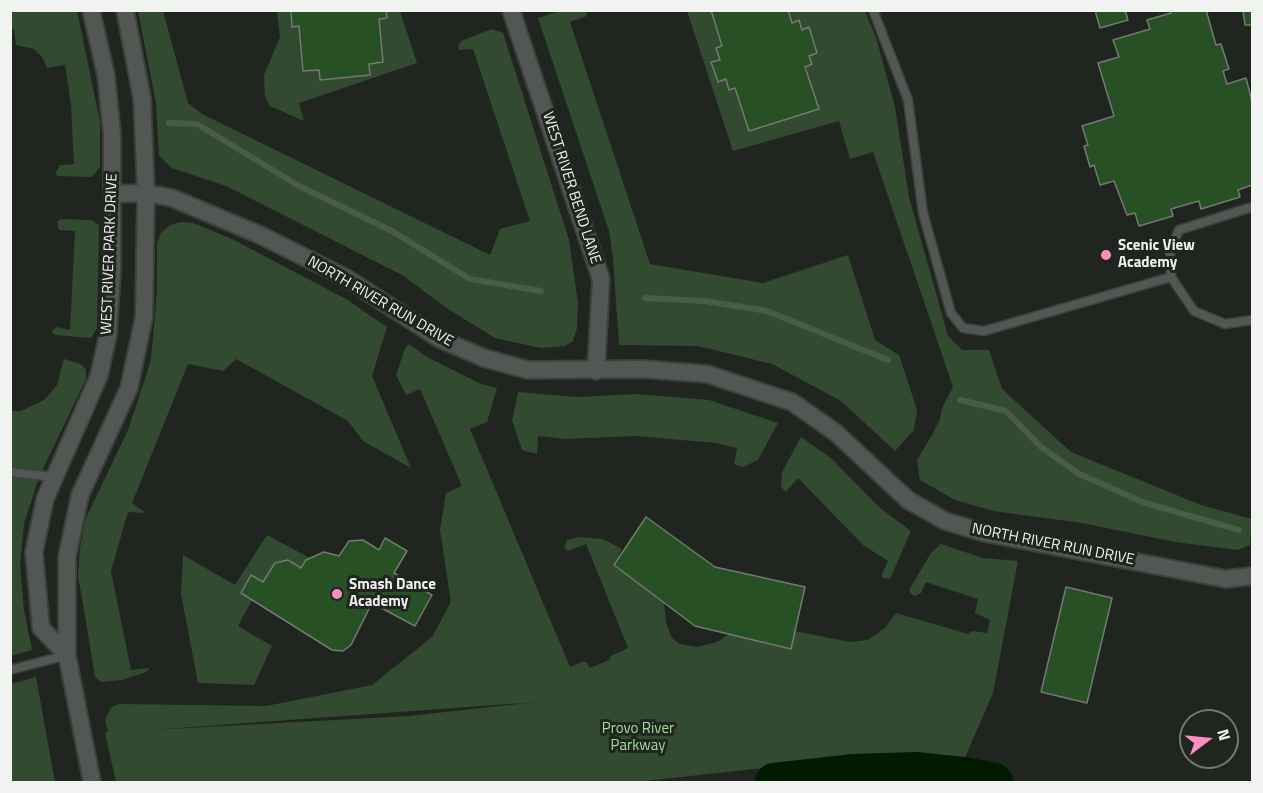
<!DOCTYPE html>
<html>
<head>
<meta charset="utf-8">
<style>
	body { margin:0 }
	#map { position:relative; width:1263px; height:793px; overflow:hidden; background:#212520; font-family:"Titillium Web",sans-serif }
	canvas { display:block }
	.frame { position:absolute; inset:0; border:12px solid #f0f3f0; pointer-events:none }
	.north { position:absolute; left:1179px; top:709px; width:60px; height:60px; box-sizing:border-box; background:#212520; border:2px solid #747773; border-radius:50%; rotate:74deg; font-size:16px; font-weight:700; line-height:24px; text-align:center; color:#f0f3f0 }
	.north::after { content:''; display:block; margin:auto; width:21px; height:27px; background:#fd8ec0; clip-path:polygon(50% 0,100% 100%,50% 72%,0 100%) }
</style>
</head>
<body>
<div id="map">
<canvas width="1263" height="793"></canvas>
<div class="frame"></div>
<div class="north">N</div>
</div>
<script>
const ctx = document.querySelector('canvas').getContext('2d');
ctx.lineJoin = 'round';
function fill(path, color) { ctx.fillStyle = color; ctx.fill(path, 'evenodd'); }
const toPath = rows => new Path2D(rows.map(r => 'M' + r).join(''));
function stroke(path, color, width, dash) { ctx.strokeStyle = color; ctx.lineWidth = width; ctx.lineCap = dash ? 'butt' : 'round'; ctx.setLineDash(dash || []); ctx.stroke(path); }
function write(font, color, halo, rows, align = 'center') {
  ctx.font = font + ' "Titillium Web",sans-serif'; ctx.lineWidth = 6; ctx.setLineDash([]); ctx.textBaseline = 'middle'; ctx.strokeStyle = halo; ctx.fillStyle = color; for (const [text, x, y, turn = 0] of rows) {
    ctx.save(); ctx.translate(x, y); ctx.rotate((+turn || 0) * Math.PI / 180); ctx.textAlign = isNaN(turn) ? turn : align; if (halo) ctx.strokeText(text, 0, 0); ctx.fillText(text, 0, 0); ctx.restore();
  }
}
fill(toPath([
	[11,10,77,11,100,122,100,167,92,177,58,176,55,174,60,165,74,164,71,105,65,65,47,68,42,57,34,49,16,45,14,29,11,29],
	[138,11,163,11,188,103,202,114,490,255,500,229,530,221,473,49,459,50,458,46,461,41,492,29,503,33,569,240,578,303,577,328,573,341,565,346,541,348,495,338,448,309,402,275,226,186,172,168,159,156,156,103],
	[277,11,291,11,292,26,299,26,303,71,319,70,320,80,370,75,369,64,383,62,379,19,386,11,400,11,417,63,299,103,304,121,270,106,265,97,264,75,280,37],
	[560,11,586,11,587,16,570,22,650,264,763,283,848,255,875,340,899,355,917,410,914,430,895,451,841,401,772,364,698,346,619,345,613,258,609,231,538,18],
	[687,11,711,11,722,46,716,48,720,60,712,63,718,82,726,79,729,90,735,88,749,131,818,109,805,67,812,64,809,56,817,53,809,28,802,30,799,21,792,23,788,11,865,11,876,37,895,107,909,197,948,336,962,350,989,350,1002,389,1071,452,1201,505,1252,519,1250,545,1238,550,1175,542,1082,523,993,511,955,500,920,480,917,460,932,435,940,419,942,408,953,387,873,152,850,159,839,121,733,151],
	[61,219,91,220,99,225,97,328,91,338,55,335,52,332,56,327,70,330,75,231,59,230,57,222],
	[181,222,193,223,232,239,346,299,387,327,372,376,411,468,363,441,348,421,236,359,223,371,188,364,132,503,146,513,128,512,111,571,131,670,150,668,146,672,122,680,101,682,95,677,83,604,78,576,80,548,85,520,128,430,151,360,157,291,157,243,161,233,170,225],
	[409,344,427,357,481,384,497,388,487,422,470,429,570,667,582,662,586,662,590,668,609,660,611,656,628,648,586,544,568,551,564,548,567,540,579,537,603,539,622,549,614,565,664,603,666,623,672,638,680,644,697,647,717,642,729,634,790,649,795,631,850,642,868,640,885,628,896,613,968,634,972,631,987,633,990,620,975,613,978,599,926,582,921,593,915,596,911,594,909,590,931,553,941,544,983,558,1018,561,993,693,964,760,919,754,853,758,636,782,116,782,105,733,108,732,105,719,111,708,118,704,266,706,372,685,432,637,451,602,440,530,446,493,462,486,420,389,406,395,396,375,405,348],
	[536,702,409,716,151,730],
	[64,359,81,364,86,370,86,379,39,477,24,524,20,565,24,610,32,650,11,656,11,411,21,411,44,400,57,385],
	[518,392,577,397,636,394,709,400,778,423,758,460,743,467,734,464,737,448,716,443,636,436,565,439,538,436,537,454,522,450,512,420],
	[801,437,831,458,880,508,911,531,890,579,883,578,882,574,888,561,863,545,798,478,786,492,781,487,782,472],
	[267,535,310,558,301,568,288,560,275,563,263,582,251,575,241,592,252,600,238,626,272,646,254,685,198,683,181,594,183,555,235,585],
	[36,677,55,782,11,782,11,684]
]), '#324a30');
stroke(toPath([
	[169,123,197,124,299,186,392,231,470,279,541,291],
	[645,298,705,301,767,311,888,360],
	[960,400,1006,411,1041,447,1079,474,1145,503,1239,530]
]), '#485c48', 6);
stroke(toPath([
	[774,782,854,773,915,771,964,776,994,782]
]), '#001b00', 38);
const building = toPath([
	[291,10,386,10,387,18,379,19,383,62,369,64,370,75,320,80,319,70,303,71,299,26,292,27,291,10],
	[711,10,788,10,792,23,799,20,802,30,809,27,817,53,809,56,812,64,805,67,819,109,749,131,735,88,729,90,726,79,718,82,711,62,720,60,716,48,722,46,711,10],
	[1095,10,1125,10,1128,20,1100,28,1095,10],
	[1170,10,1206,10,1216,45,1221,44,1229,69,1223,71,1227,84,1246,78,1252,101,1252,185,1238,190,1240,197,1201,209,1199,201,1171,209,1173,216,1139,226,1135,213,1127,215,1114,181,1100,185,1094,165,1090,167,1084,146,1088,145,1082,126,1114,116,1098,63,1119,57,1113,40,1150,29,1147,20,1171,13,1170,10],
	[1243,10,1252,10,1252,25,1245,25,1243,10],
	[646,517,715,567,805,587,791,649,695,626,614,565,646,517],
	[385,538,407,551,394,573,432,595,415,626,372,603,351,645,343,651,332,650,241,593,251,575,263,582,275,563,288,560,301,568,306,560,324,552,339,556,349,541,363,540,379,550,385,538],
	[1066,587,1112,598,1087,703,1041,692,1066,587]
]);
fill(building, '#275024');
stroke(building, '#747973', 1.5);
const service = toPath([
	[873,10,908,100,923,213,951,313,963,328,984,331,1171,277],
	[1252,207,1179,230,1170,252,1171,277,1194,311,1225,324,1252,320],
	[10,472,54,477],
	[10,670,67,655]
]);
const minor = toPath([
	[511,10,601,279,596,371],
	[113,194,146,193,172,198,260,235,346,278,440,339,484,358,528,370,642,369,707,374,792,402,835,432,908,500,945,521,985,533,1226,579,1252,576]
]);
const tertiary = toPath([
	[67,655,41,628,34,552,45,499,99,376,108,335,112,270,112,134,106,75,91,10],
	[92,782,67,655,67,557,80,495,129,388,144,317,146,193,142,98,125,10]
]);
stroke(service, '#3d403d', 11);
stroke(minor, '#3d403d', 20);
stroke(tertiary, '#3d403d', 20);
stroke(service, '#535753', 8);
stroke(minor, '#535753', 16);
stroke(tertiary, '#535753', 16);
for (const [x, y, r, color] of [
	[1106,255,6,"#fd8ec0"],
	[337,594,6,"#fd8ec0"]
]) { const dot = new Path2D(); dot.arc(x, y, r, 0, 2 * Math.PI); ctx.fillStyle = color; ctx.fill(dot); stroke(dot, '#212520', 2); }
write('15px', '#f0f3f0', '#212520', [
	["WEST RIVER BEND LANE",571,188,72],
	["WEST RIVER PARK DRIVE",110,254,-88],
	["NORTH RIVER RUN DRIVE",380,302,30],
	["NORTH RIVER RUN DRIVE",1053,545,11]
]);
write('bold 15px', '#f0f3f0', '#212520', [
	["Scenic View",1118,246],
	["Academy",1118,263],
	["Smash Dance",349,585],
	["Academy",349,602]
], 'left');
write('15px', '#9fde98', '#212520', [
	["Provo River",638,729],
	["Parkway",638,746]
]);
</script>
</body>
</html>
